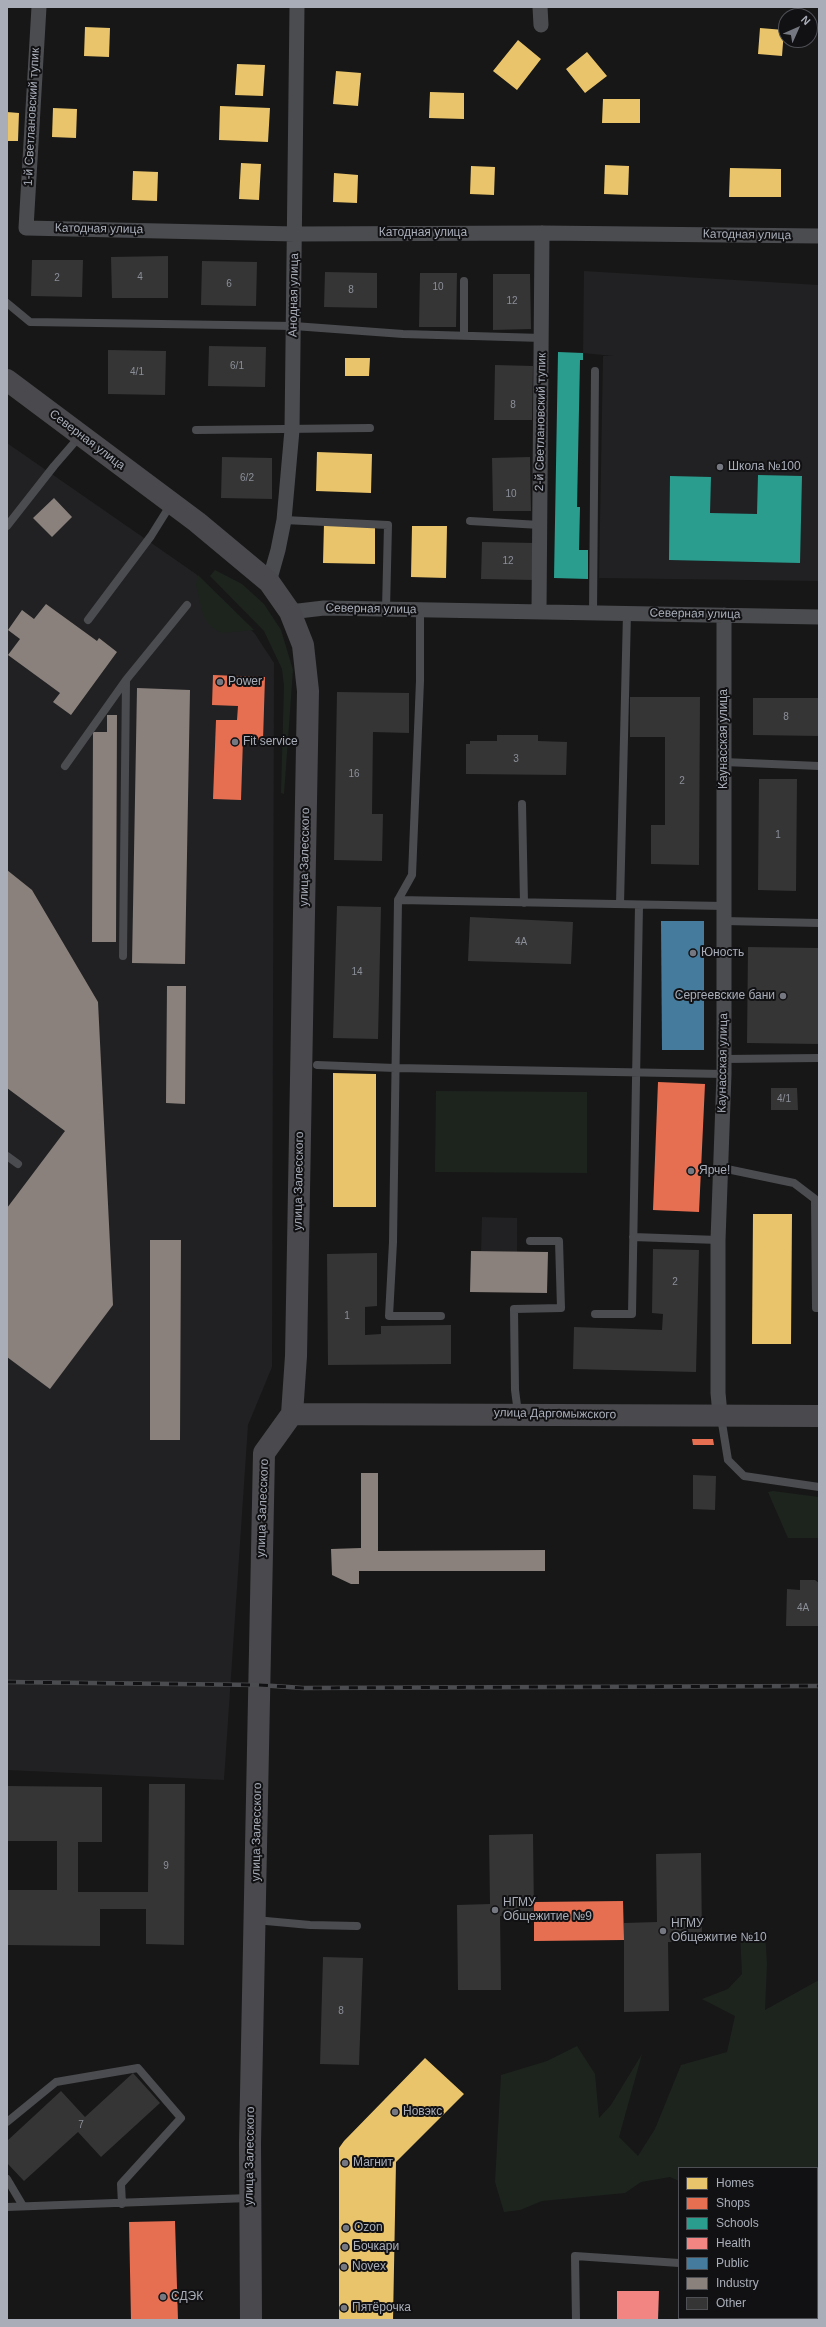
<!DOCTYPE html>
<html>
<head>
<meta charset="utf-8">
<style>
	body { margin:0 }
	#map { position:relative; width:826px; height:2327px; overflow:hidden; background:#171717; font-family:Arial,sans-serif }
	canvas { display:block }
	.frame { position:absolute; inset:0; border:8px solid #a8adb8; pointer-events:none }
	.legend { position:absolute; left:678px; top:2167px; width:140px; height:152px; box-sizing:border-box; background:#111113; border:1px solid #4d4f55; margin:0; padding:5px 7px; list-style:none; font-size:12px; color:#a8adb8 }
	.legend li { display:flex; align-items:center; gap:8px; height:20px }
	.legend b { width:20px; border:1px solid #4d4f55 }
	.north { position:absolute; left:778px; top:8px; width:40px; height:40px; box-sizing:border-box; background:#111113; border:1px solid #4d4f55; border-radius:50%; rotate:45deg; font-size:11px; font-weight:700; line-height:16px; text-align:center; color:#a8adb8 }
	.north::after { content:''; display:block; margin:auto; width:14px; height:18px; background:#757880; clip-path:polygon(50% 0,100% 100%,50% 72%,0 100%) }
</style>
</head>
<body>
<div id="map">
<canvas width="826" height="2327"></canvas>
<div class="frame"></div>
<ul class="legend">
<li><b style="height:11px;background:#e9c46a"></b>Homes</li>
<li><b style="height:11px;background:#e76f51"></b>Shops</li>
<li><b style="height:11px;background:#2a9d8f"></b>Schools</li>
<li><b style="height:11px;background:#f28482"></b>Health</li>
<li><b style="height:11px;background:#457b9d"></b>Public</li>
<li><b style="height:11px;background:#8a817c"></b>Industry</li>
<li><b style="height:11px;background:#353536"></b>Other</li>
</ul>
<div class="north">N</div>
</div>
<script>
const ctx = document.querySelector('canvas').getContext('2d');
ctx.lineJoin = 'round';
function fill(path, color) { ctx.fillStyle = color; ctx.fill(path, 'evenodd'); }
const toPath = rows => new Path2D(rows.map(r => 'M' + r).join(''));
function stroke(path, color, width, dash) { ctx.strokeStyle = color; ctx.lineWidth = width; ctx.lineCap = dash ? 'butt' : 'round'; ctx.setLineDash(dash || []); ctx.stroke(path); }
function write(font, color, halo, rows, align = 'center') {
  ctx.font = font + ' Arial,sans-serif'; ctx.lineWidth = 4; ctx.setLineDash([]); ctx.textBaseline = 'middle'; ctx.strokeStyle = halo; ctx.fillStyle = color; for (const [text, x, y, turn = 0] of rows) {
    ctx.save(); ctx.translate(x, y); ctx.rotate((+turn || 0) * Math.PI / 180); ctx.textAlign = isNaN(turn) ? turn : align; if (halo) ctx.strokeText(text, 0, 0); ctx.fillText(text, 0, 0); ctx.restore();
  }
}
fill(toPath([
	[584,271,819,285,819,581,599,578,603,356,613,356,583,353],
	[7,443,196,574,255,634,274,663,272,1367,248,1425,224,1780,7,1770],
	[482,1217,517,1218,517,1252,481,1251]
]), '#212123');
fill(toPath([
	[215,570,242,584,264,604,281,630,293,670,284,794,281,793,284,686,282,669,264,631,210,576],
	[198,575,254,630,221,633,210,626,204,617,200,603,196,584],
	[436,1091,587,1092,587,1173,435,1172],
	[773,1491,819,1497,819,1538,788,1538,768,1492],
	[740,1931,765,1933,767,1964,765,2010,819,1980,819,2226,817,2227,817,2168,679,2168,679,2181,670,2177,641,2182,625,2193,542,2201,520,2210,504,2212,495,2182,501,2075,547,2061,577,2046,595,2074,599,2118,611,2105,642,2054,619,2137,638,2156,655,2129,681,2065,727,2052,735,2016,702,1999,728,1989,742,1974],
	[819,2265,819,2320,774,2318,817,2318,817,2268]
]), '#1d241e');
fill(toPath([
	[85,27,110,28,109,57,84,56],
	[760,28,784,30,782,56,758,54],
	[518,40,541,59,517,90,493,71],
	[587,52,607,76,585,93,566,69],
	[237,64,265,65,263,96,235,95],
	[336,71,361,73,358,106,333,104],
	[430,92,464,93,464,119,429,118],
	[603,99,640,99,640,123,602,123],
	[220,106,270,108,268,142,219,140],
	[53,108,77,109,76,138,52,137],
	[7,112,19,113,18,141,7,141],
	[241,163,261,164,259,200,239,199],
	[605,165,629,166,628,195,604,194],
	[471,166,495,167,494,195,470,194],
	[730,168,781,169,781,197,729,197],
	[133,171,158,172,157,201,132,200],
	[334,173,358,175,357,203,333,202],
	[345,358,370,358,369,376,345,376],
	[317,452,372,454,371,493,316,491],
	[324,523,375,524,375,564,323,563],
	[412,526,447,526,446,578,411,577],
	[333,1073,376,1074,376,1207,333,1207],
	[753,1214,792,1214,791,1344,752,1344],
	[425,2058,464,2094,396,2162,393,2320,339,2320,339,2148,344,2141]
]), '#e9c46a');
fill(toPath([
	[213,675,265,677,263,740,243,739,241,800,213,799,216,720,237,720,238,706,212,705],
	[658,1082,705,1084,699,1212,653,1210],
	[692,1439,713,1439,714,1445,693,1445],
	[623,1901,624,1940,534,1941,534,1902],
	[175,2221,178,2320,131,2320,129,2222]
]), '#e76f51');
fill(toPath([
	[558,352,583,353,583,360,580,360,577,507,580,507,579,550,588,550,588,579,554,578],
	[758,475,802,476,800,563,669,560,670,476,711,477,710,513,757,514]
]), '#2a9d8f');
fill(toPath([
	[617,2291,659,2291,658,2320,617,2320]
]), '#f28482');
fill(toPath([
	[661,921,704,921,704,1050,662,1050]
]), '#457b9d');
fill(toPath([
	[54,498,72,517,52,537,33,518],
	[46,604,97,641,99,638,117,652,71,715,53,702,60,693,8,655,20,639,8,630,22,610,34,619],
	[137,688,190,690,185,964,132,963],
	[107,715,117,715,116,942,92,942,93,732,107,732],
	[7,870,32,890,98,1002,113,1305,50,1389,7,1357,7,1208,65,1131,7,1088],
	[167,986,186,986,185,1104,166,1103],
	[150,1240,181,1240,180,1440,150,1440],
	[471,1251,548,1252,547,1293,470,1292],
	[361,1473,378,1473,378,1551,545,1550,545,1571,359,1571,359,1584,351,1584,332,1575,331,1549,361,1548]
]), '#8a817c');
fill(toPath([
	[168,256,168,298,112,298,111,257],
	[32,260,83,260,82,297,31,296],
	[202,261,257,262,256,306,201,305],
	[325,272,377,273,377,308,324,307],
	[420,273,457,273,456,327,419,327],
	[493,274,530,274,531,329,493,330],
	[209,346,266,347,265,387,208,386],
	[108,350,166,351,165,395,108,394],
	[495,365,533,366,532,420,494,420],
	[222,457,272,458,272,499,221,498],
	[530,457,531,511,493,511,492,458],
	[482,542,535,543,534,580,481,579],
	[337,692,409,693,409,733,373,732,372,814,383,814,382,861,334,860],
	[630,697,700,697,699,865,651,864,651,825,665,825,665,737,630,737],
	[753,698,819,698,819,736,753,735],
	[497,735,538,735,538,741,567,742,566,775,466,774,466,744,470,744,470,741,497,741],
	[759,779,797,779,796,891,758,890],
	[337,906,381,907,378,1039,333,1038],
	[470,917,573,922,571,964,468,961],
	[748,947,819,948,819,1044,747,1043],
	[771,1088,797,1088,798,1110,771,1110],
	[653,1249,699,1250,696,1372,573,1369,574,1327,662,1330,663,1314,652,1313],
	[377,1253,377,1306,365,1307,365,1335,381,1334,381,1326,451,1325,451,1364,328,1365,327,1254],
	[693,1475,716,1476,715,1510,693,1509],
	[800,1580,815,1580,819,1583,819,1626,786,1626,787,1589,800,1590],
	[149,1784,185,1784,184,1945,146,1944,146,1909,100,1909,100,1946,7,1945,7,1890,57,1890,57,1841,7,1841,7,1786,102,1787,102,1842,78,1842,78,1892,148,1892],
	[533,1834,534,1916,500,1916,501,1990,458,1990,457,1905,490,1904,489,1835],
	[701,1853,702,1942,668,1942,669,2011,624,2012,624,1923,657,1922,656,1854],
	[323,1957,363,1958,359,2065,320,2064],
	[133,2073,160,2103,101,2157,78,2132,24,2181,7,2163,7,2141,61,2091,85,2117]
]), '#353536');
stroke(toPath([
	[7,303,30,322,294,326,403,334,542,338],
	[464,335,464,281],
	[196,430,370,428],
	[284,520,388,525,386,609],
	[470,521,540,525],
	[7,526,54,466,80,436],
	[420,610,420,681,412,875,398,900,393,1242,389,1316,441,1316],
	[593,614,595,371],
	[88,620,151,536,171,504],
	[724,762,819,766],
	[65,766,126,680],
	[522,804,524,903],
	[398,900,724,906],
	[620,904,627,613],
	[724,921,819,923],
	[123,956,126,680,187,605],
	[724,1059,819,1058],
	[317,1065,395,1068,724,1074],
	[7,1156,18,1164],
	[722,1168,794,1183,815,1199,816,1308,819,1308],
	[633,1237,718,1240],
	[595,1314,632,1314,639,905],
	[518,1413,515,1390,514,1309,561,1308,559,1241,530,1241],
	[721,1417,728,1460,744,1476,819,1487],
	[255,1920,310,1925,357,1926],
	[7,2122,56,2082,138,2068,181,2118,121,2184,122,2204],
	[7,2179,23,2206],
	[7,2207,249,2198],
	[817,2271,819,2271],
	[576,2320,575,2256,679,2263]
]), '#4b4c50', 8);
stroke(toPath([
	[39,7,26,228,295,234,542,233,819,236],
	[540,7,541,25],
	[269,582,278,550,284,520,292,430,297,7],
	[290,612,324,608,819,617],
	[539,612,542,233],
	[720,1414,718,1393,718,1240,724,1074,724,615]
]), '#4b4c50', 15);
stroke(toPath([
	[7,380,197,522,269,582,290,612,303,645,308,691,296,1356,292,1414,264,1453,250,2143,251,2320],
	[292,1414,819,1416]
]), '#4a4a4e', 22);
const rail = toPath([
	[7,1682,259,1685,303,1688,819,1686]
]);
stroke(rail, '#4b4c4f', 4.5);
stroke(rail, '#111113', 3, [9]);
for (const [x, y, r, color] of [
	[720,467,4,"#757880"],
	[220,682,4,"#757880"],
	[235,742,4,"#757880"],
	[693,953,4,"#757880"],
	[783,996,4,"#757880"],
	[691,1171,4,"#757880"],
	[495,1910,4,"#757880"],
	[663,1931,4,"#757880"],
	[395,2112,4,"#757880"],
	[345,2163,4,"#757880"],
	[346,2228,4,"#757880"],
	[345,2247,4,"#757880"],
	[344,2267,4,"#757880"],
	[163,2297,4,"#757880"],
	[344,2308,4,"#757880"]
]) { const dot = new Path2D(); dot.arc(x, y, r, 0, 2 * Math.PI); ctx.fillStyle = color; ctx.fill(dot); stroke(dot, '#111113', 1.5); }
write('10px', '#8b8f98', null, [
	["4",140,277],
	["2",57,278],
	["6",229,284],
	["10",438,287],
	["8",351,290],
	["12",512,301],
	["6/1",237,366],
	["4/1",137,372],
	["8",513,405],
	["6/2",247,478],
	["10",511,494],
	["12",508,561],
	["8",786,717],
	["3",516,759],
	["16",354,774],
	["2",682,781],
	["1",778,835],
	["4А",521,942],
	["14",357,972],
	["4/1",784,1099],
	["2",675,1282],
	["1",347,1316],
	["4А",803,1608],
	["9",166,1866],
	["8",341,2011],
	["7",81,2125]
]);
write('12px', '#a8adb8', '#111113', [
	["1-й Светлановский тупик",32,117,-87],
	["Катодная улица",99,229,1],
	["Катодная улица",423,233],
	["Катодная улица",747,235,1],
	["Анодная улица",294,295,-89],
	["2-й Светлановский тупик",541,422,-89],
	["Северная улица",87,440,37],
	["Северная улица",371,609,1],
	["Северная улица",695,614,1],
	["Каунасская улица",724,739,-90],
	["улица Залесского",305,857,-89],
	["Каунасская улица",723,1063,-89],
	["улица Залесского",299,1181,-89],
	["улица Даргомыжского",555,1414,1],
	["улица Залесского",263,1508,-88],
	["улица Залесского",257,1832,-89],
	["улица Залесского",250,2156,-89]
]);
write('12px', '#a8adb8', '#111113', [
	["Школа №100",728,467],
	["Power",228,682],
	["Fit service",243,742],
	["Юность",701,953],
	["Сергеевские бани",775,996,"right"],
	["Ярче!",699,1171],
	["НГМУ",503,1903],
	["Общежитие №9",503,1917],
	["НГМУ",671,1924],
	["Общежитие №10",671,1938],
	["Новэкс",403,2112],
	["Магнит",353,2163],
	["Ozon",354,2228],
	["Бочкари",353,2247],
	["Novex",352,2267],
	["СДЭК",171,2297],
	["Пятёрочка",352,2308]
], 'left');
</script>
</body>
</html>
